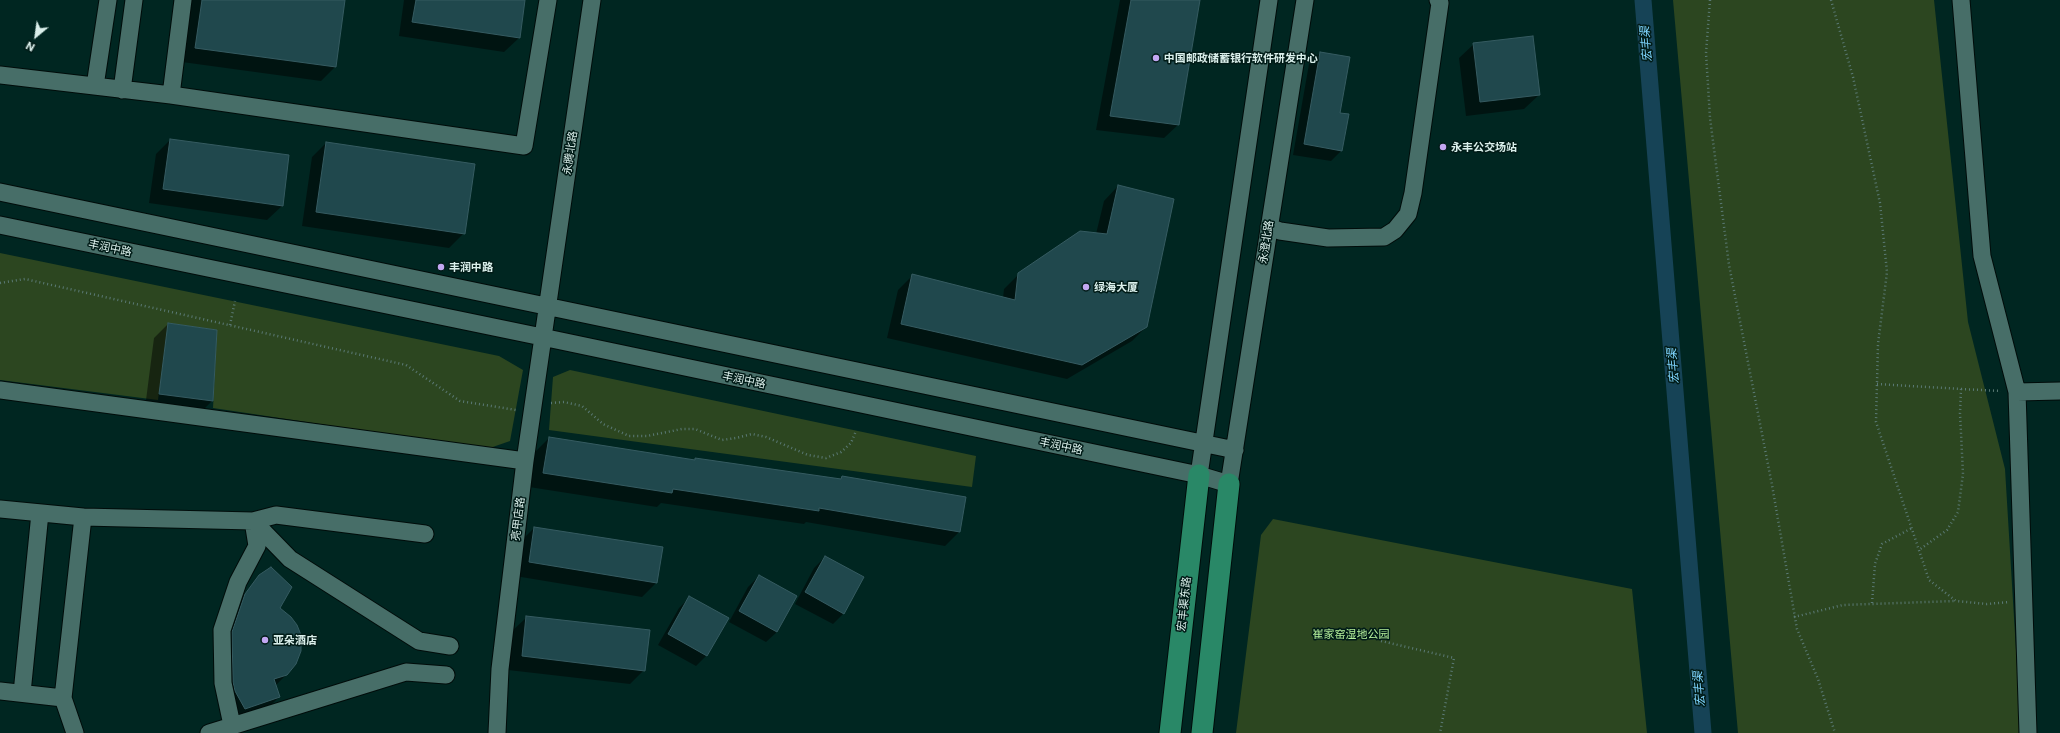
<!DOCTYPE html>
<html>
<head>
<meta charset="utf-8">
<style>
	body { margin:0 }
	#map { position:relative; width:2060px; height:733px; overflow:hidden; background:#002621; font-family:Commissioner,sans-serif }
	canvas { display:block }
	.north { position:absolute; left:16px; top:16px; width:40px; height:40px; -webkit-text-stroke:3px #001b17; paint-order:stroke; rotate:209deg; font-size:11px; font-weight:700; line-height:16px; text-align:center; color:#daefeb }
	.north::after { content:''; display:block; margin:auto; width:14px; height:18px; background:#daefeb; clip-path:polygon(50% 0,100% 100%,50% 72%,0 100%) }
</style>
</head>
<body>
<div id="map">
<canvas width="2060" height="733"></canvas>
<div class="north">N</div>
</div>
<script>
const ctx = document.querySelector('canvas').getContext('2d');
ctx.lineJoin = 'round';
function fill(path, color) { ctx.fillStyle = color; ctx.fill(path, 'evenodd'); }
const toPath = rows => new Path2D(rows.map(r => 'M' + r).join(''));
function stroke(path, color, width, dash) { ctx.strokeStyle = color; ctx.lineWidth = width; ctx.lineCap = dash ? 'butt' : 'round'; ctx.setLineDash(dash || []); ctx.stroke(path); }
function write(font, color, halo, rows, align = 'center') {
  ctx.font = font + ' Commissioner,"Noto Sans SC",sans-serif'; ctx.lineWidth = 3; ctx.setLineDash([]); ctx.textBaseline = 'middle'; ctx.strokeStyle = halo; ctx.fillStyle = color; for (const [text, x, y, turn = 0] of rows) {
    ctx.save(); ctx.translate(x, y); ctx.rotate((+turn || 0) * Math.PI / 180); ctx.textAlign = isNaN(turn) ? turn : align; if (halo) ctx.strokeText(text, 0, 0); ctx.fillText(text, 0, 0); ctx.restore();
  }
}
fill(toPath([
	[1673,0,1934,0,1968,322,2005,469,2021,733,1738,733],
	[0,253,499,356,523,370,510,441,487,449,213,408,217,330,168,323,158,400,0,380],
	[570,370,976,456,972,487,549,430,553,377],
	[1273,519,1632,589,1647,733,1236,733,1261,535]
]), '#2c4620');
fill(toPath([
	[190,0,344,0,335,67,321,81,182,62],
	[404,0,524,0,519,38,504,52,399,36],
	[1120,0,1199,0,1179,124,1164,138,1096,130],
	[1474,44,1539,95,1524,109,1466,116,1459,58],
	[1320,53,1339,113,1342,150,1331,161,1293,155,1309,64],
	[170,140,282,206,267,220,149,203,156,154],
	[326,143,464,233,449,248,302,226,312,157],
	[1118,186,1146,327,1132,341,1067,379,887,338,898,290,913,275,1003,298,1004,289,1019,274,1096,234,1104,201],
	[168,324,212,401,198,415,145,408,154,338],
	[549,438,694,461,695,459,839,480,842,477,959,532,945,546,806,522,804,524,661,503,657,507,529,487,535,452],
	[534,528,656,583,642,597,515,576,520,542],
	[825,557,844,613,833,624,795,604,814,568],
	[260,576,278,608,286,675,275,686,279,697,265,711,231,723,221,706,231,609],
	[759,576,777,632,766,642,729,622,748,587],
	[690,597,707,655,696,666,658,645,679,608],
	[527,617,644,670,630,684,508,670,512,631]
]), '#0007');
stroke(toPath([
	[1643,0,1703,733]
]), '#164356', 17);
const building = toPath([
	[202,0,345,0,336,67,195,48,202,0],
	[416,0,525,0,520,38,412,22,416,0],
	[1131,0,1200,0,1179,125,1110,116,1131,0],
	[1533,36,1540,95,1480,102,1473,43,1533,36],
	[1320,52,1350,57,1340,113,1349,114,1342,151,1304,144,1320,52],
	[170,139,289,155,283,206,163,189,170,139],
	[326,142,475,164,465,234,316,212,326,142],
	[1118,185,1174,199,1147,327,1082,365,901,324,912,274,1015,300,1018,273,1080,231,1107,234,1118,185],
	[168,323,217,330,213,401,159,394,168,323],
	[549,437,695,460,695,458,841,479,842,476,966,497,960,532,819,508,819,511,673,489,672,493,543,473,549,437],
	[534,527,663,547,657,583,529,562,534,527],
	[825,556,864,577,844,614,805,592,825,556],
	[271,567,292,587,280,608,291,617,297,625,301,635,301,651,296,664,287,675,274,679,280,697,245,709,235,691,233,682,232,632,245,594,259,575,271,567],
	[759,575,797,596,777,632,739,611,759,575],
	[689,596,729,618,707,656,668,634,689,596],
	[526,616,650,630,645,671,522,656,526,616]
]);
fill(building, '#20484d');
stroke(building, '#355b61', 1);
const minor = toPath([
	[1961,0,1982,256,2017,392,2028,733],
	[0,75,171,95,524,146,548,0],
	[95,86,108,0],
	[122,90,134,0],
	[171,95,183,0],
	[0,192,1235,450],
	[0,225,542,337,1199,475,1229,484,1305,0],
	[1269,227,1280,231,1328,238,1384,237,1395,230,1408,214,1413,193,1440,3,1438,0],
	[0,390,525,461],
	[2017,392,2060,391],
	[1199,475,1269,0],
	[0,509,83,517,253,521,276,515,425,534],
	[253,521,290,559,419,641,450,646],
	[0,691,63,698,75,733],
	[22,693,40,513],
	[63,698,83,517],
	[232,725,223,683,222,630,238,582,257,546,253,521],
	[209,733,406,672,446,675],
	[497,733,500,669,525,461,592,0]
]);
const major = toPath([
	[1170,733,1199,475],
	[1202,733,1229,484]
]);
stroke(minor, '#000c0a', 19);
stroke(major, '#000c0a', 23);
stroke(toPath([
	[1710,0,1706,53,1710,118,1729,265,1772,485,1797,629,1818,679,1835,733],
	[1831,0,1853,77,1880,203,1887,272,1878,344,1876,422,1929,580,1956,601,1987,604,2009,602],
	[0,283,25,279,406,365,460,401,516,410],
	[230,325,235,301],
	[1877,384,1961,389,1960,413,1963,474,1958,512,1947,530,1919,550],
	[1961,389,2001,391],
	[551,403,564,402,582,406,603,424,629,436,647,436,682,429,695,429,722,440,736,438,752,434,766,437,808,455,826,458,841,452,851,443,856,431],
	[1872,603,1875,564,1882,544,1912,528],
	[1794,617,1843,605,1955,601],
	[1381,641,1454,658,1440,733]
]), '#5b7a75', 2.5, [1, 3]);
stroke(minor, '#476e68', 17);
stroke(major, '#298867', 21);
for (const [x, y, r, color] of [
	[1156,58,4,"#c2a7f2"],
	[1443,147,4,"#c2a7f2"],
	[441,267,4,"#c2a7f2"],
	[1086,287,4,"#c2a7f2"],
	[265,640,4,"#c2a7f2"]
]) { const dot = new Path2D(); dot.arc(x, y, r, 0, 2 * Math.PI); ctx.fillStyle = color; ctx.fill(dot); stroke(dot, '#001b17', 1.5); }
write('bold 11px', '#daefeb', '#001b17', [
	["中国邮政储蓄银行软件研发中心",1164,58],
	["永丰公交场站",1451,147],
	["丰润中路",449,267],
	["绿海大厦",1094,287],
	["亚朵酒店",273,640]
], 'left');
write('11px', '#daefeb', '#001b17', [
	["永腾北路",570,153,-82],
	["永澄北路",1266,242,-81],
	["丰润中路",110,248,12],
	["丰润中路",744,380,12],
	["丰润中路",1061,446,12],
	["亮甲店路",518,519,-83],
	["宏丰渠东路",1184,604,-84]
]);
write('11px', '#b5f09b', '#001b17', [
	["崔家窑湿地公园",1351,634]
]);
write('italic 12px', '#7ed5fe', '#001b17', [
	["宏丰渠",1646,44,-95],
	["宏丰渠",1673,366,-95],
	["宏丰渠",1699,689,-95]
]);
</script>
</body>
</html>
